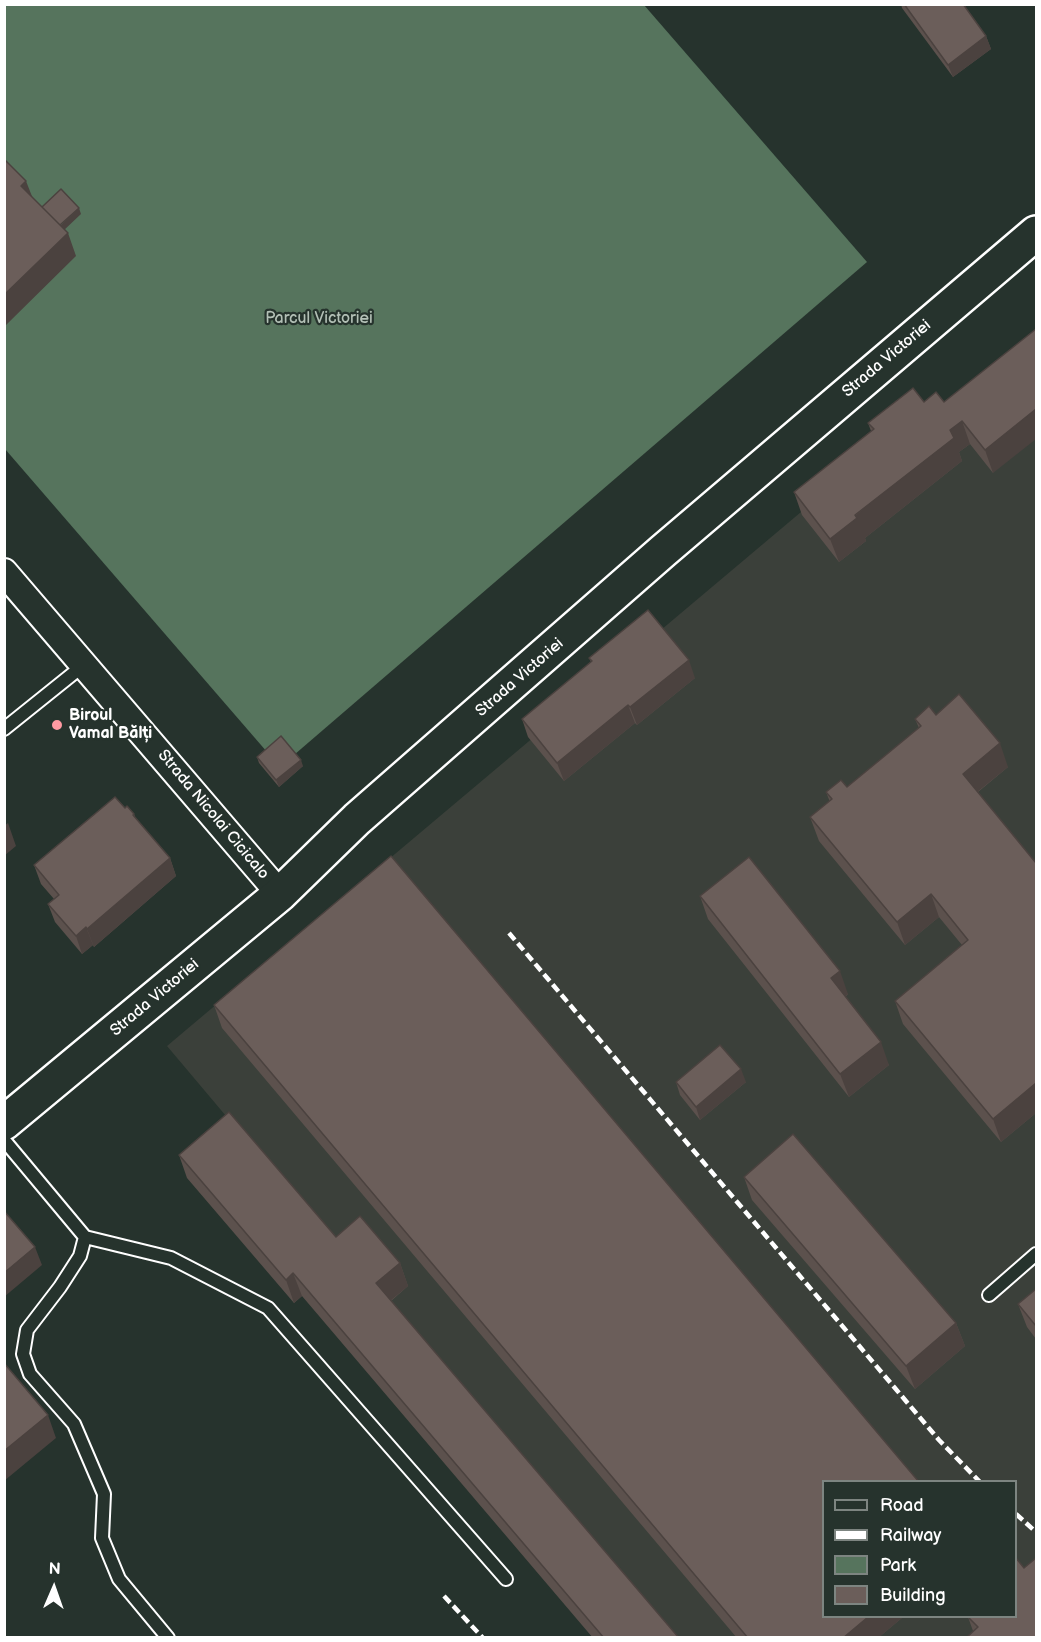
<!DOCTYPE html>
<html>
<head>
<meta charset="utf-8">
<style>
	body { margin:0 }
	#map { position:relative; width:1041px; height:1642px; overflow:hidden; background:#26332d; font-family:"Balsamiq Sans",sans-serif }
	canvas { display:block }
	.frame { position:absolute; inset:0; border:6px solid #fff; pointer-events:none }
	.legend { position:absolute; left:822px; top:1480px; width:195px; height:138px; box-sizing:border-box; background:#26332d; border:2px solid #7d8581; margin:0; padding:8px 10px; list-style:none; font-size:18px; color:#fff }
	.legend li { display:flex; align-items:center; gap:12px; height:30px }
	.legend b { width:30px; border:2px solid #7d8581 }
	.north { position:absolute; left:24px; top:1558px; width:60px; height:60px; -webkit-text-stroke:4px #26332d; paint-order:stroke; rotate:2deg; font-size:16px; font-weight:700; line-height:24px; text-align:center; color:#fff }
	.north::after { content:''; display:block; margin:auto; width:21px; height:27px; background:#fff; clip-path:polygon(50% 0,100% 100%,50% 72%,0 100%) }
</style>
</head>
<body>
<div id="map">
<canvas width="1041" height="1642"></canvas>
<div class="frame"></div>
<ul class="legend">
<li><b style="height:8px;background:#26332d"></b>Road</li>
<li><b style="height:8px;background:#fff"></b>Railway</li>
<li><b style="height:16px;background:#56745d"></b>Park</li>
<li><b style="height:16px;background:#6b5e5a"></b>Building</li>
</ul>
<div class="north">N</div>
</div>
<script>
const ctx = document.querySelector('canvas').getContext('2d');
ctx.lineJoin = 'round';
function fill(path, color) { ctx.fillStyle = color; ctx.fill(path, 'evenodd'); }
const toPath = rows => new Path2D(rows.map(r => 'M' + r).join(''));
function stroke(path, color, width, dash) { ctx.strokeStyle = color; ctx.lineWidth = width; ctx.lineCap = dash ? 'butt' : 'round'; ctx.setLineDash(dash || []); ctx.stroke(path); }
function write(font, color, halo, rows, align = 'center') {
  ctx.font = font + ' "Balsamiq Sans",sans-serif'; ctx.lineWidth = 4.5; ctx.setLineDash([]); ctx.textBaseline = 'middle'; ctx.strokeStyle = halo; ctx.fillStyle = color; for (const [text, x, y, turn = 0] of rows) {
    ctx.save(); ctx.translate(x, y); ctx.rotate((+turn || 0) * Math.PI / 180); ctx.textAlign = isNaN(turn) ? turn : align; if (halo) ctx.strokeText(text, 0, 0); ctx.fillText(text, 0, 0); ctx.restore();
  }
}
fill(toPath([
	[1036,362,1036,1637,665,1637,167,1046,934,400,955,425],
	[824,1482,1016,1482,1016,1616,824,1616]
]), '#3b403a');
fill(toPath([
	[4,5,644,5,867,262,280,767,5,449]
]), '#56745d');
const lane = toPath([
	[4,729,85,664],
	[4,1140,85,1237,80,1256,60,1287,27,1330,23,1354,30,1374,74,1424,104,1494,102,1538,119,1579,168,1638],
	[85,1237,171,1258,268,1308,506,1579],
	[989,1295,1036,1254]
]);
const street = toPath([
	[4,572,280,894]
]);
const secondary = toPath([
	[4,1123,280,894,357,819,663,551,1036,233]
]);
stroke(lane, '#fff', 16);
stroke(street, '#fff', 30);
stroke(secondary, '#fff', 38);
stroke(lane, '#26332d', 12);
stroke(street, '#26332d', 26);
stroke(secondary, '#26332d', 33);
stroke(toPath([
	[509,933,939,1440,980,1482],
	[1016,1514,1036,1532],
	[444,1596,483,1638]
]), '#fff', 4.5, [9, 4.5]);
fill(toPath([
	[901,4,963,4,986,36,991,49,953,77,902,8],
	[1036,329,993,473,970,444,959,452,962,461,865,538,866,541,839,562,802,515,794,492,871,431,868,423,924,402,944,402],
	[589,658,695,678,637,725,635,723,564,781,528,737,522,719,591,662],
	[936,715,1008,767,978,792,1036,863,1036,1113,1001,1142,903,1024,895,1001,962,945,939,917,905,945,819,841,810,817,830,802,826,792,847,787,919,728,915,719],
	[257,757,303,766,279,787,259,763],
	[125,808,134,814,136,819,170,858,176,876,94,947,93,945,82,954,55,922,48,904,54,899,41,884,34,865],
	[700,896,848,994,845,997,889,1065,849,1097,708,919],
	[214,1005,824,1617,903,1617,878,1638,737,1638,222,1028],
	[676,1082,746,1082,700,1120,680,1095],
	[179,1155,336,1237,400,1263,408,1286,391,1301,679,1638,593,1638,302,1296,294,1303,187,1178],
	[744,1177,956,1323,965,1346,915,1389,752,1200],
	[1036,1289,1036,1339,1027,1327,1018,1304],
	[1024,1568,1036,1638,973,1631,968,1617,1016,1617]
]), '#5c514d');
fill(toPath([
	[986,36,991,49,953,77,948,65],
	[26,181,35,204,21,186],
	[79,208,81,214,62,232,60,226],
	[68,233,76,256,4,327,4,295],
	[1036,409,1036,439,993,473,985,450],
	[962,421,970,444,959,452,962,461,865,538,866,541,839,562,830,539,950,430],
	[689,660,695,678,637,725,630,707],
	[628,705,635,723,564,781,557,763],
	[1000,743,1008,767,971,797,963,774],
	[301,760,303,766,279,787,276,780],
	[8,823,16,846,4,856,4,826],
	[170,858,176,876,94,947,87,929],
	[931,894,939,917,905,945,897,922],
	[86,927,93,945,82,954,76,936],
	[840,971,848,994,839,1001,831,978],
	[881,1042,889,1065,849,1097,840,1074],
	[741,1069,746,1082,700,1120,696,1107],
	[1036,1083,1036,1113,1001,1142,993,1119],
	[35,1247,42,1265,4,1297,4,1273],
	[400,1263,408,1286,384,1306,376,1283],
	[293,1273,302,1296,294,1303,286,1280],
	[956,1323,965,1346,915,1389,906,1366],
	[48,1415,56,1438,4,1481,4,1451],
	[868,1617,903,1617,878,1638,843,1638]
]), '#4b423f');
const building = toPath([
	[904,4,963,4,986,36,948,65,904,4],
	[4,159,26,181,21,186,68,233,4,295,4,159],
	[61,189,79,208,60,225,42,207,61,189],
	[1036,329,1036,409,985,450,962,421,950,430,954,438,855,515,857,518,830,539,794,492,874,429,868,423,913,388,924,402,936,392,944,402,1036,329],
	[648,610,689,660,630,707,628,705,557,763,522,719,592,661,589,658,648,610],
	[959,694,1000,743,963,774,1036,863,1036,1083,993,1119,895,1001,968,940,931,894,897,922,810,817,832,799,826,792,841,780,847,787,921,726,915,719,929,706,936,715,959,694],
	[281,736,301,760,276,780,257,757,281,736],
	[115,797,125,808,127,806,134,814,133,815,170,858,87,929,86,927,76,936,48,904,59,895,34,865,115,797],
	[391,856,919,1482,824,1482,824,1617,868,1617,843,1638,748,1638,214,1005,391,856],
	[749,857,840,971,831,978,881,1042,840,1074,700,896,749,857],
	[720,1045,741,1069,696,1107,676,1082,720,1045],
	[229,1112,336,1237,360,1216,400,1263,376,1283,679,1638,604,1638,293,1273,286,1280,179,1155,229,1112],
	[793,1134,956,1323,906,1366,744,1177,793,1134],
	[4,1211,35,1247,4,1273,4,1211],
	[1036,1289,1036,1326,1018,1304,1036,1289],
	[4,1363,48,1415,4,1451,4,1363],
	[1016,1558,1024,1568,1036,1558,1036,1638,966,1638,978,1627,968,1617,1016,1617,1016,1558]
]);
fill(building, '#6b5e5a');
stroke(building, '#4b423f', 1.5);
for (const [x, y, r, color] of [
	[57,725,6,"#ff9aa2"]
]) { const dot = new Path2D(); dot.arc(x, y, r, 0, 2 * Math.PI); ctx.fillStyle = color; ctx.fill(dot); stroke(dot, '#26332d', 2); }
write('16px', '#b3c0b6', '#26332d', [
	["Parcul Victoriei",319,319]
]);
write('16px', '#fff', '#26332d', [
	["Strada Victoriei",887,359,-40],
	["Strada Victoriei",520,678,-41],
	["Strada Nicolai Cicicalo",213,815,50],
	["Strada Victoriei",155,998,-40]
]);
write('bold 16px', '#fff', '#26332d', [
	["Biroul",69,716],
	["Vamal Bălți",69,734]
], 'left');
</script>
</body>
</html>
